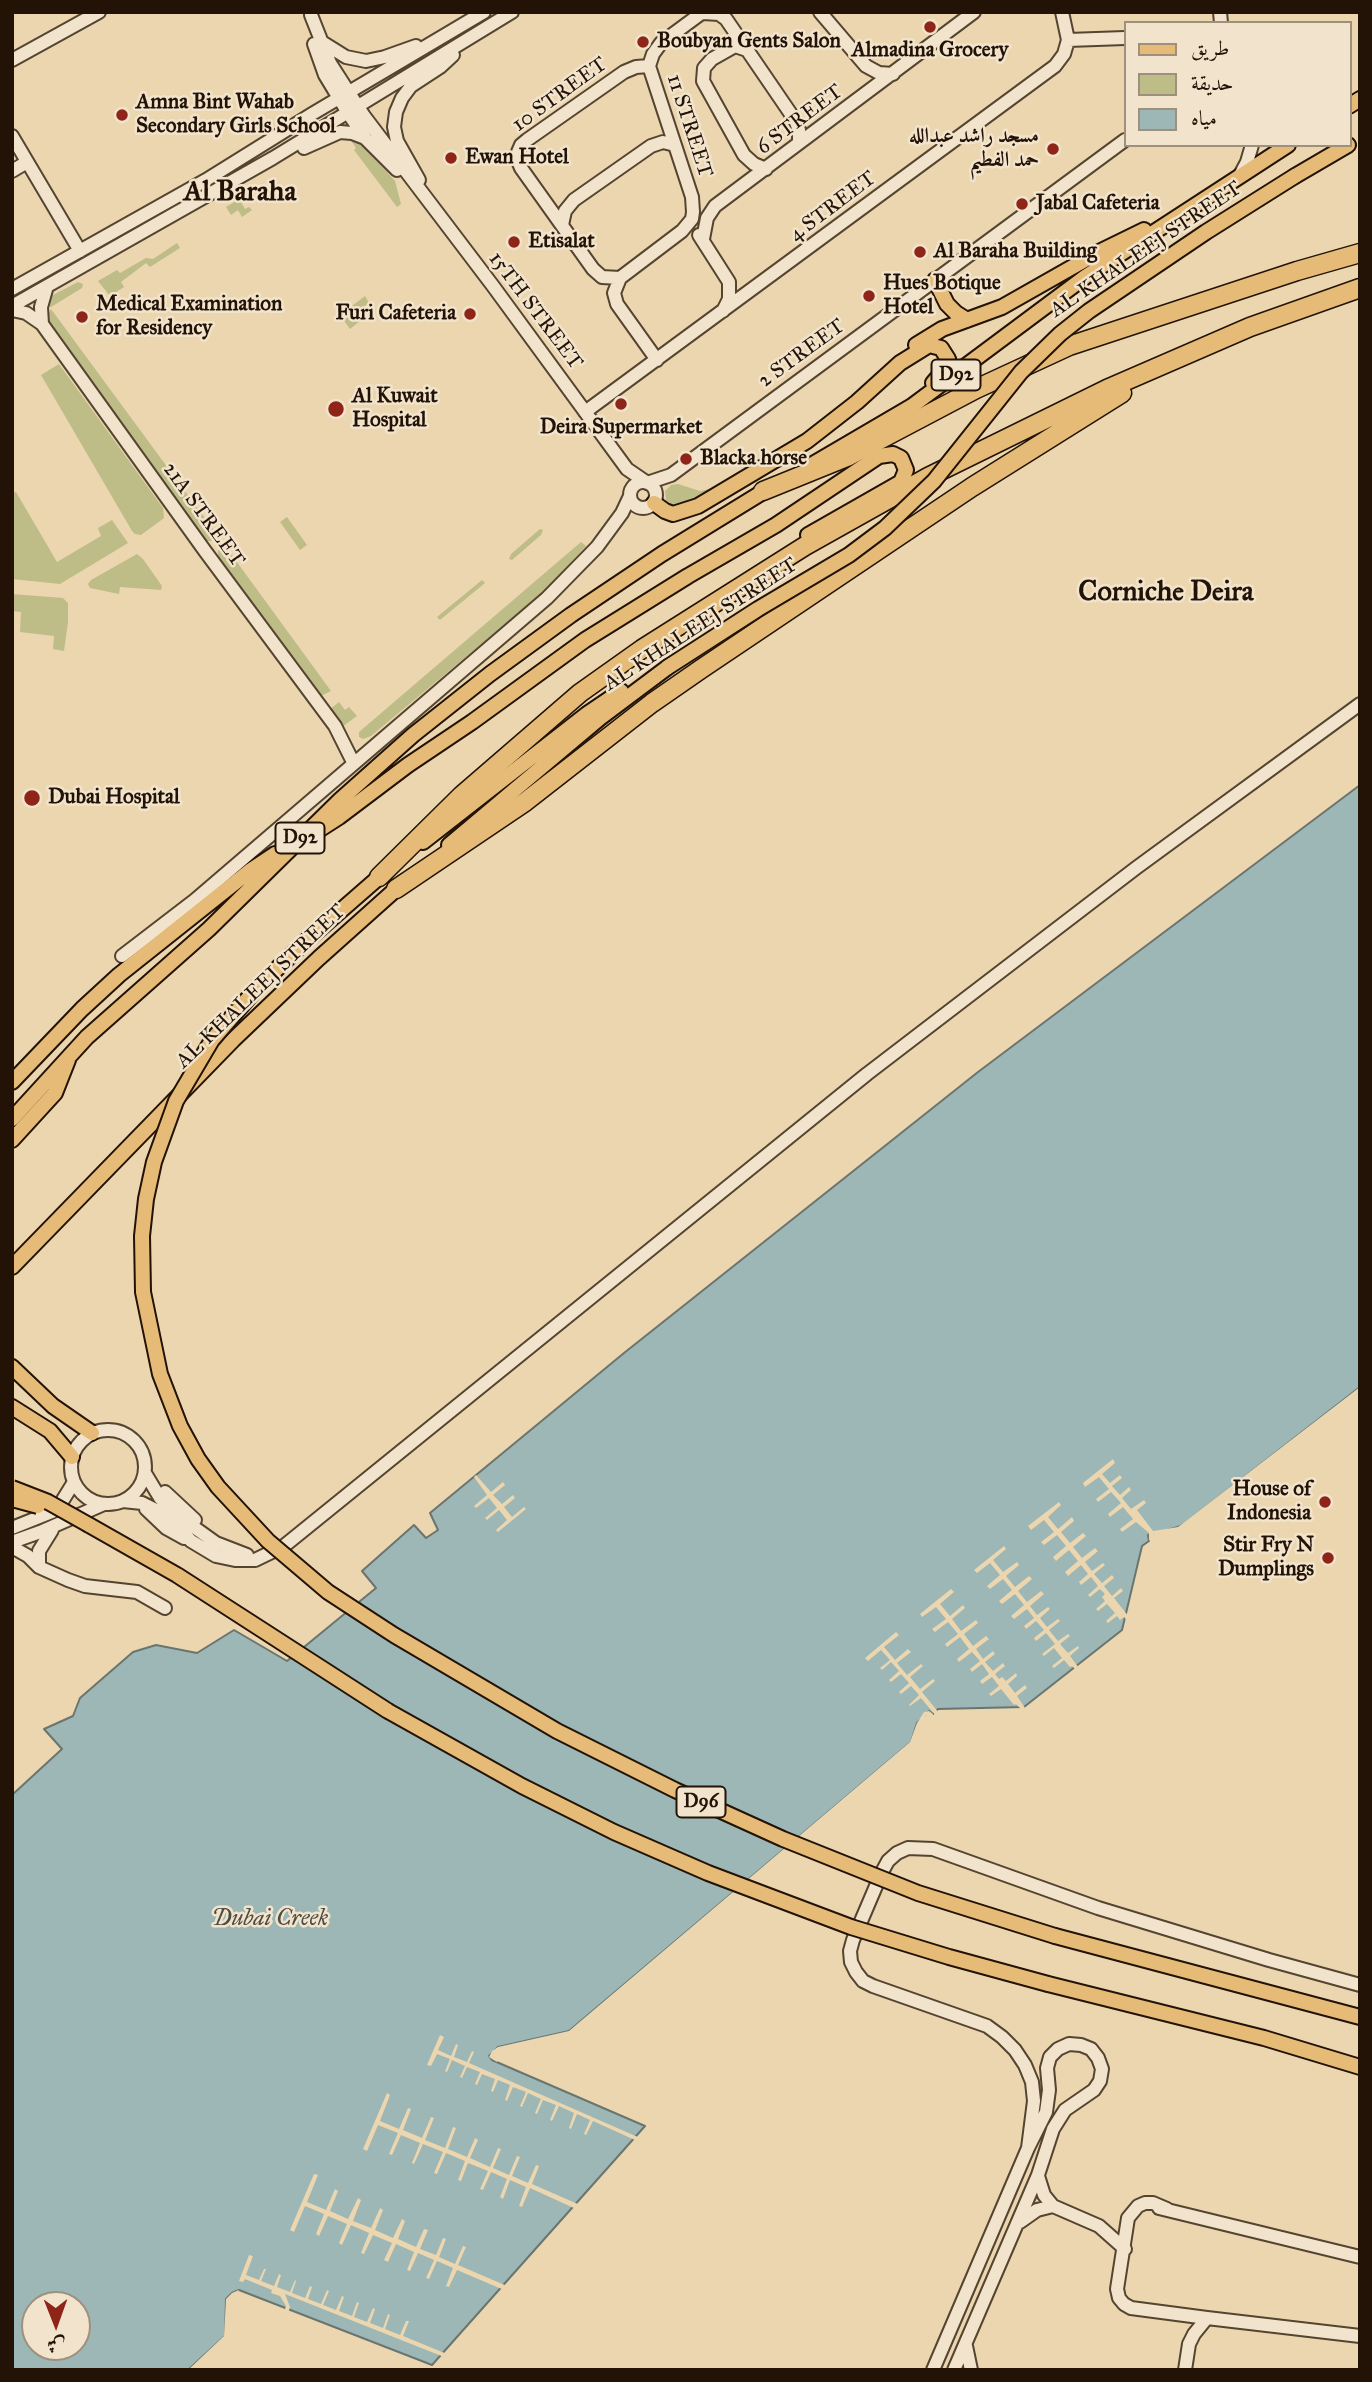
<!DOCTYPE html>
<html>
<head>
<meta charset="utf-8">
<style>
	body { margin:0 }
	#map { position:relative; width:1372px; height:2382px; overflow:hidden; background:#ebd6b0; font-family:"IM FELL Great Primer",Amiri,serif }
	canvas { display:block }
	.frame { position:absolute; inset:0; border:14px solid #221306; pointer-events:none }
	.legend { position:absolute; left:1124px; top:21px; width:228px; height:126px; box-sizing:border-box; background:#f2e4cc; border:2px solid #9f907d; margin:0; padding:9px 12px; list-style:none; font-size:21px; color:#221306 }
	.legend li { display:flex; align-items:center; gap:14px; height:35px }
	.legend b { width:35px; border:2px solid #9f907d }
	.north { position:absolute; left:21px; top:2291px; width:70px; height:70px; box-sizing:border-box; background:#f2e4cc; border:2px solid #9f907d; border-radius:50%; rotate:179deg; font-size:19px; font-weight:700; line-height:28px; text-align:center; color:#221306 }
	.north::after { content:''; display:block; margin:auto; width:24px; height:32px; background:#8f2418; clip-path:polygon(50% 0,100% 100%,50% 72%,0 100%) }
</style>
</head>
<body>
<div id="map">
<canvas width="1372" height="2382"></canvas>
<div class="frame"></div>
<ul class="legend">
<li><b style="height:9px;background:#e6bb78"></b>طريق</li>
<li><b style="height:19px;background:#bebc87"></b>حديقة</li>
<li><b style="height:19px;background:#9cb7b5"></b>مياه</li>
</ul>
<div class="north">ش</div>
</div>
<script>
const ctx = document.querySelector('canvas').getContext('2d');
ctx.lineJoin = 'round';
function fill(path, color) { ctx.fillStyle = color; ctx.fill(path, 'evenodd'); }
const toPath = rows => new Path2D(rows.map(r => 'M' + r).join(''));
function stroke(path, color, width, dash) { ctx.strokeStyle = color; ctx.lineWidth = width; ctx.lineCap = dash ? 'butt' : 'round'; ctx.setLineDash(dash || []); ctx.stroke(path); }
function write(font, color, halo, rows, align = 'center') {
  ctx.font = font + ' "IM FELL Great Primer",Amiri,serif'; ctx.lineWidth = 5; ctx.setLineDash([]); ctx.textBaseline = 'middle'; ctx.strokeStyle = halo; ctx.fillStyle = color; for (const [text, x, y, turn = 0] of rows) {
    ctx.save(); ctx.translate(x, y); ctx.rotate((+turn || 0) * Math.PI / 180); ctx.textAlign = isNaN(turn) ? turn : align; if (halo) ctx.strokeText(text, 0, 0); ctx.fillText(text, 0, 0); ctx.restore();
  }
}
fill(toPath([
	[355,141,362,143,395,181,401,204,397,207,354,150,356,148,352,142],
	[239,199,245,209,249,207,252,210,242,217,238,210,231,215,226,207],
	[177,243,180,248,150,267,146,263,121,282,124,287,110,296,98,281,117,270,120,273,146,258,153,259],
	[78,282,83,284,82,288,51,307,47,306,49,298,53,295],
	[365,296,369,303,355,313,360,321,350,329,340,315],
	[51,309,218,536,212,541,205,541,45,320],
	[59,364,163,508,164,518,141,535,135,534,132,531,41,375],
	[678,484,700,491,714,488,716,491,688,507,673,507,666,501,665,491,671,485],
	[16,492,57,562,101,536,98,528,112,520,128,543,60,584,12,579,12,493],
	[287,517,307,545,300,550,280,522],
	[540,529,543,530,541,535,512,560,509,559,511,554],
	[581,542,586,546,546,590,371,736,363,739,359,737,359,732],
	[223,543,331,691,319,697,218,560,218,551],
	[137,554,143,559,162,586,161,590,120,587,119,594,90,588,88,584,91,580],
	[482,580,485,583,440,620,437,617],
	[12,594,63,598,68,603,68,622,64,651,53,649,54,636,20,632,21,612,12,611],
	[339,702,345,710,349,707,357,716,342,727,329,710]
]), '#bebc87');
const water = toPath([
	[1360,785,1360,1387,1185,1523,1178,1527,1148,1535,1149,1541,1142,1546,1122,1630,1024,1707,938,1709,933,1714,929,1711,917,1723,911,1742,569,2031,498,2047,489,2056,492,2060,645,2126,432,2365,239,2290,232,2293,226,2299,225,2336,188,2370,12,2370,12,1795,62,1749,44,1729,73,1716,80,1698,133,1652,156,1645,197,1653,234,1630,287,1661,376,1588,362,1571,414,1525,426,1538,438,1530,430,1513,624,1353,978,1072,1360,785],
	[35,2305,77,2305,77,2347,35,2347,35,2305]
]);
fill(water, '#9cb7b5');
stroke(water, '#6b756f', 2);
fill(toPath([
	[1360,1387,1360,1392,1187,1525,1179,1531,1153,1535,1149,1541,1149,1533,1136,1522,1122,1532,1120,1529,1133,1519,1123,1507,1110,1517,1108,1514,1121,1503,1111,1492,1098,1502,1096,1499,1109,1489,1099,1477,1085,1487,1083,1483,1113,1459,1115,1463,1102,1474,1110,1483,1120,1475,1122,1478,1112,1486,1120,1495,1129,1487,1131,1490,1122,1498,1131,1509,1144,1500,1146,1503,1137,1510,1153,1531,1178,1527],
	[476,1475,491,1492,503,1482,505,1485,493,1495,502,1504,513,1495,515,1498,504,1507,512,1517,524,1507,526,1509,498,1532,496,1530,507,1520,499,1510,487,1520,485,1518,497,1508,489,1498,476,1508,474,1506,487,1495,474,1477],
	[1059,1502,1061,1505,1048,1517,1058,1529,1072,1517,1074,1521,1061,1532,1070,1543,1083,1533,1086,1536,1073,1547,1082,1558,1095,1548,1098,1551,1085,1562,1092,1571,1103,1563,1105,1565,1094,1574,1102,1583,1112,1575,1114,1578,1104,1586,1112,1596,1121,1588,1123,1591,1114,1598,1129,1617,1128,1622,1124,1617,1120,1620,1117,1616,1108,1623,1106,1621,1115,1613,1107,1604,1098,1611,1096,1609,1105,1601,1102,1597,1105,1594,1100,1589,1090,1597,1088,1595,1098,1586,1091,1577,1081,1585,1079,1582,1088,1574,1081,1565,1068,1576,1065,1572,1078,1561,1069,1550,1056,1561,1053,1557,1066,1546,1057,1535,1044,1545,1041,1542,1054,1532,1044,1520,1031,1530,1028,1526],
	[1004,1546,1006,1549,993,1560,1003,1572,1017,1562,1019,1565,1006,1576,1015,1587,1029,1576,1032,1579,1018,1591,1027,1602,1041,1591,1044,1594,1030,1606,1037,1615,1048,1607,1050,1609,1040,1618,1047,1627,1058,1619,1060,1621,1049,1630,1058,1641,1068,1634,1070,1636,1060,1644,1068,1653,1078,1646,1079,1648,1070,1656,1079,1668,1076,1670,1072,1666,1070,1667,1064,1660,1054,1668,1052,1666,1062,1658,1054,1648,1044,1656,1042,1654,1055,1644,1046,1633,1036,1641,1034,1638,1044,1630,1036,1621,1026,1629,1024,1626,1034,1618,1027,1609,1014,1619,1011,1616,1024,1605,1015,1594,1002,1604,999,1601,1012,1590,1003,1579,990,1589,987,1586,1000,1575,990,1563,977,1573,974,1570],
	[951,1589,954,1592,940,1604,950,1616,963,1605,965,1608,952,1619,961,1631,976,1620,978,1623,964,1634,973,1646,986,1636,989,1639,976,1649,983,1659,993,1651,995,1654,985,1662,993,1671,1003,1663,1005,1666,995,1674,999,1679,1002,1677,1006,1681,1016,1673,1017,1676,1008,1684,1015,1693,1025,1685,1027,1688,1017,1696,1025,1708,1022,1710,1016,1704,1014,1705,1001,1689,991,1696,989,1694,999,1686,992,1677,982,1684,980,1681,989,1674,982,1664,972,1672,970,1669,980,1661,972,1652,959,1662,957,1659,969,1649,960,1637,947,1647,945,1644,958,1634,948,1622,935,1632,932,1629,946,1619,936,1607,922,1617,920,1614],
	[896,1632,899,1635,884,1647,895,1660,908,1649,911,1652,897,1663,907,1675,921,1664,923,1666,910,1677,920,1689,933,1679,935,1681,922,1692,939,1713,936,1716,921,1698,910,1706,909,1705,919,1695,911,1686,901,1694,899,1692,909,1683,901,1674,891,1682,889,1680,899,1671,891,1662,882,1670,880,1668,890,1660,881,1650,868,1661,865,1658],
	[929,1711,933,1714,932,1717,926,1715,913,1745,571,2034,499,2050,493,2056,499,2059,497,2062,489,2057,492,2051,498,2047,569,2031,910,1742,917,1723,924,1712],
	[440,2035,444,2037,438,2050,451,2056,456,2044,458,2045,454,2057,467,2062,472,2051,474,2052,469,2063,640,2138,637,2141,593,2121,586,2135,584,2134,590,2120,577,2114,571,2129,569,2128,574,2113,559,2106,552,2121,550,2120,556,2105,543,2100,537,2114,535,2113,541,2099,528,2093,522,2107,520,2106,526,2092,513,2087,507,2101,505,2100,510,2085,498,2080,493,2092,491,2091,495,2079,482,2074,477,2085,475,2084,480,2072,467,2067,462,2078,460,2077,465,2066,452,2060,447,2072,445,2071,450,2059,437,2054,431,2066,427,2065],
	[387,2093,390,2095,380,2121,399,2129,408,2108,411,2109,403,2130,422,2138,431,2117,434,2118,425,2140,445,2148,453,2127,456,2128,448,2149,467,2157,475,2138,478,2140,470,2158,490,2167,498,2148,501,2149,493,2168,509,2175,517,2156,520,2157,512,2176,528,2183,536,2165,539,2166,532,2184,580,2205,576,2209,530,2188,522,2207,519,2206,526,2187,510,2180,503,2199,500,2197,507,2179,491,2172,483,2190,480,2189,488,2171,468,2163,461,2181,458,2180,465,2161,446,2153,437,2174,434,2173,443,2152,423,2144,414,2164,412,2163,420,2143,401,2135,392,2155,389,2154,398,2133,378,2125,367,2151,363,2149],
	[314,2174,318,2175,307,2202,326,2210,335,2189,338,2191,330,2211,348,2219,358,2198,361,2200,353,2221,371,2228,380,2208,383,2210,375,2230,393,2238,402,2219,405,2221,398,2239,416,2247,424,2229,428,2230,420,2249,436,2255,443,2238,446,2239,439,2257,455,2264,463,2246,466,2247,458,2265,507,2286,504,2290,457,2270,449,2287,446,2286,453,2268,437,2261,429,2279,426,2278,434,2260,418,2253,410,2271,407,2270,414,2252,396,2244,388,2262,384,2260,392,2243,373,2235,364,2254,361,2253,369,2233,351,2225,342,2245,339,2243,347,2224,328,2216,319,2236,316,2234,324,2214,305,2206,294,2232,290,2230],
	[249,2255,253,2256,246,2275,259,2280,264,2269,266,2269,261,2281,274,2286,279,2274,281,2275,277,2287,290,2292,295,2280,296,2281,292,2293,305,2298,310,2286,312,2287,308,2299,321,2304,327,2290,329,2291,323,2305,336,2310,342,2296,344,2297,339,2311,352,2316,357,2302,359,2303,354,2317,367,2322,373,2308,375,2309,370,2323,383,2328,388,2314,390,2315,385,2329,400,2335,406,2321,409,2321,403,2336,447,2354,444,2357,285,2294,290,2307,288,2313,284,2312,286,2306,280,2296,271,2293,272,2290,245,2279,243,2282,239,2281],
	[239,2290,238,2294,229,2300,228,2338,193,2370,188,2370,224,2336,226,2299,232,2293]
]), '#ebd6b0');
const minor = toPath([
	[820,12,866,66,879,73,893,74],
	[1220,12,1221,23],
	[703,13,719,14,726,19,795,120,799,130,799,143],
	[311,15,330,63,364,116,493,286,627,469,646,482],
	[1068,40,1125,38],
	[322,42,346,57,366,61,385,57,416,46],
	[314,44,325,75,348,113,366,139,397,170],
	[747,50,735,46,712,59,704,68,703,81,744,155,754,164,766,169],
	[12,60,99,12],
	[649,66,692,197,693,212,692,219,682,231,620,278,614,293,617,304,657,360],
	[649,66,653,54,661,43,703,12],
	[12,136,80,251],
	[304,148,340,132,352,133,365,138],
	[12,171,27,162],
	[1239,177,1247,162,1252,145],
	[419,180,397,141,394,127,396,112,402,98,411,86,440,67,453,55],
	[562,225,565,211,574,200,651,146,663,142,675,145],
	[699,235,729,282,729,299,723,311],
	[703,239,707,218,715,206,974,12],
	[620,278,602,277,593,269,521,168,518,161,518,152,521,145,527,140,624,72,636,67,649,66],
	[12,289,206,180,312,114,484,12],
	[12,306,273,158,512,12],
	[12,310,26,313,42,324,205,551,335,726,353,762],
	[42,324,41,307,47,286],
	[585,412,1055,66,1064,54,1068,40,1062,12],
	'630 495a13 13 0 1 1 26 0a13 13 0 1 1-26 0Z',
	[647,483,671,475,1125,140],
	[122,956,195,900,547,598,597,547,622,513,630,496],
	'71 1467a37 37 0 1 1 74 0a37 37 0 1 1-74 0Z',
	[145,1473,160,1498,177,1515,216,1543,247,1555],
	[165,1492,195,1520],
	[123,1501,142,1503,158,1511,172,1521,191,1541,216,1556,235,1560,255,1560,284,1546,867,1074,1136,868,1360,704],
	[146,1509,166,1528,184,1538],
	[12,1528,52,1512,61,1503,74,1482],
	[12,1542,40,1532,104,1504],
	[12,1547,28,1556,39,1567,68,1580,85,1586,137,1592,165,1608],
	[39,1567,39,1551,52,1530],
	[1028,2148,1034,2101,1032,2082,1025,2065,1015,2050,1002,2037,987,2026,873,1986,863,1981,856,1972,851,1962,850,1951,853,1940,882,1872,888,1861,897,1853,908,1848,933,1849,1098,1908,1269,1960,1360,1985],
	[1038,2176,1044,2195,1053,2206,1099,2226,1125,2249],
	[1159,2208,1360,2257],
	[1167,2209,1153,2203,1145,2203,1138,2206,1128,2218,1117,2289,1119,2298,1124,2304,1131,2308,1207,2318,1360,2336],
	[1020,2222,1037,2210,1053,2206],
	[966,2346,971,2370],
	[933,2370,1028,2148,1046,2112,1049,2090,1047,2068,1050,2057,1058,2049,1069,2044,1081,2045,1091,2049,1098,2058,1102,2069,1100,2081,1094,2090,1065,2110,1053,2129,1038,2175,954,2370],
	[1185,2370,1189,2344,1194,2334,1207,2318]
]);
const major = toPath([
	[1349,106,1360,99],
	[1295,176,1348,145],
	[935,280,947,304,956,313,967,320],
	[916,345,942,329,1002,307,1099,252,1144,230],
	[813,464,912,406,1085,277,1288,145],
	[654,503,665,511,673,514,698,506,807,441,857,402,900,363,929,345,941,348,948,359,946,368,933,383],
	[311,835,339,817,408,765,472,722,585,640,688,576,776,525,879,456,893,454,901,458,906,470,901,482,808,535],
	[423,842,587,714,621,691],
	[449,845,600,718,668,667],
	[257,988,306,941,385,872],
	[12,1082,82,1009,119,975,251,870,275,854],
	[12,1119,87,1037,209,929,340,800,413,735,490,674,571,615,662,554,771,487],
	[12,1140,55,1093,68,1060],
	[12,1267,233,1040,319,958,404,882],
	[12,1367,53,1406,92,1433],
	[12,1407,50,1431,72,1457],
	[89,1525,177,1575,388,1711],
	[1055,1936,1360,2017],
	[1048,1984,1264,2038,1360,2067]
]);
const highway = toPath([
	[763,491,847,457,976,389,1069,346,1297,271,1360,253],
	[379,877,462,795,580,693,642,649,805,546,928,477,1107,389,1250,327,1360,288],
	[396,889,525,802,652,703,701,669,972,487,1122,393]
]);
stroke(minor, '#544430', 16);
stroke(major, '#221306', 18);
stroke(highway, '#221306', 21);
stroke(minor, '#f2e4cc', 12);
stroke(major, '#e6bb78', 14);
stroke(highway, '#e6bb78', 18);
const majorBridge = toPath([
	[668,667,758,609,849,555,885,528,934,481,1021,372,1060,334,1089,311,1206,232,1295,176],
	[257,988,212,1040,176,1101,154,1162,146,1199,142,1236,143,1292,160,1374,180,1426,198,1459,218,1487,268,1541,328,1592,394,1635,557,1731,675,1790,783,1839,918,1893,1055,1936],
	[12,1488,48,1502,89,1525],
	[12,1499,38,1506],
	[388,1711,522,1786,614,1832,708,1873,851,1927,949,1957,1048,1984]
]);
stroke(majorBridge, '#221306', 18, []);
stroke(majorBridge, '#e6bb78', 14);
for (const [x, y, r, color] of [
	[930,27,7,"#8f2418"],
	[643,42,7,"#8f2418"],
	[122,115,7,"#8f2418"],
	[1053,149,7,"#8f2418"],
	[451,158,7,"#8f2418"],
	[1022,204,7,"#8f2418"],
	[514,242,7,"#8f2418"],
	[920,252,7,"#8f2418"],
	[869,296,7,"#8f2418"],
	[470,314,7,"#8f2418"],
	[82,317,7,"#8f2418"],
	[621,404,7,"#8f2418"],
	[336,409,9,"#8f2418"],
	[686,459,7,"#8f2418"],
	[32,798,9,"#8f2418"],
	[1325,1502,7,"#8f2418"],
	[1328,1558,7,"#8f2418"]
]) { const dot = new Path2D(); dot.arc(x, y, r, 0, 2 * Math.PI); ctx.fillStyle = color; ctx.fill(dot); stroke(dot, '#f2e4cc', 2.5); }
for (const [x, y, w] of [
	[956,375,49],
	[300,838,49],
	[701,1802,49]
]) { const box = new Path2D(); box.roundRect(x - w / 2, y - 15.5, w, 31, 5); ctx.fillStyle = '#f2e4cc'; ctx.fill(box); stroke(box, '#221306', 2); }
write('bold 19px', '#221306', null, [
	["D92",956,375],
	["D92",300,838],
	["D96",701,1802]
]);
write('bold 21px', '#221306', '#f2e4cc', [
	["Boubyan Gents Salon",657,42],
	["Almadina Grocery",930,51,"center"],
	["Amna Bint Wahab",136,103],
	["Secondary Girls School",136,127],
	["مسجد راشد عبدالله",1039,137,"right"],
	["حمد الفطيم",1039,161,"right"],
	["Ewan Hotel",465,158],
	["Jabal Cafeteria",1036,204],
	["Etisalat",528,242],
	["Al Baraha Building",934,252],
	["Hues Botique",883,284],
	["Hotel",883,308],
	["Medical Examination",96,305],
	["for Residency",96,329],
	["Furi Cafeteria",456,314,"right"],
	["Al Kuwait",352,397],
	["Hospital",352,421],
	["Deira Supermarket",621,428,"center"],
	["Blacka horse",700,459],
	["Dubai Hospital",48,798],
	["House of",1311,1490,"right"],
	["Indonesia",1311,1514,"right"],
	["Stir Fry N",1314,1546,"right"],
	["Dumplings",1314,1570,"right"]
], 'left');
write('21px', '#221306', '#f2e4cc', [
	["10 STREET",560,95,-36],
	["6 STREET",800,120,-37],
	["11 STREET",689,126,72],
	["4 STREET",833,207,-37],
	["AL KHALEEJ STREET",1146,250,-34],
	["15TH STREET",535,311,53],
	["2 STREET",802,354,-36],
	["21A STREET",203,515,54],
	["AL KHALEEJ STREET",701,625,-33],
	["AL KHALEEJ STREET",261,987,-44]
]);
write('italic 23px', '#4d4c43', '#f2e4cc', [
	["Dubai Creek",270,1919]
]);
write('bold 28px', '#221306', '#f2e4cc', [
	["Al Baraha",240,193],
	["Corniche Deira",1166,593]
]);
</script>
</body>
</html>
